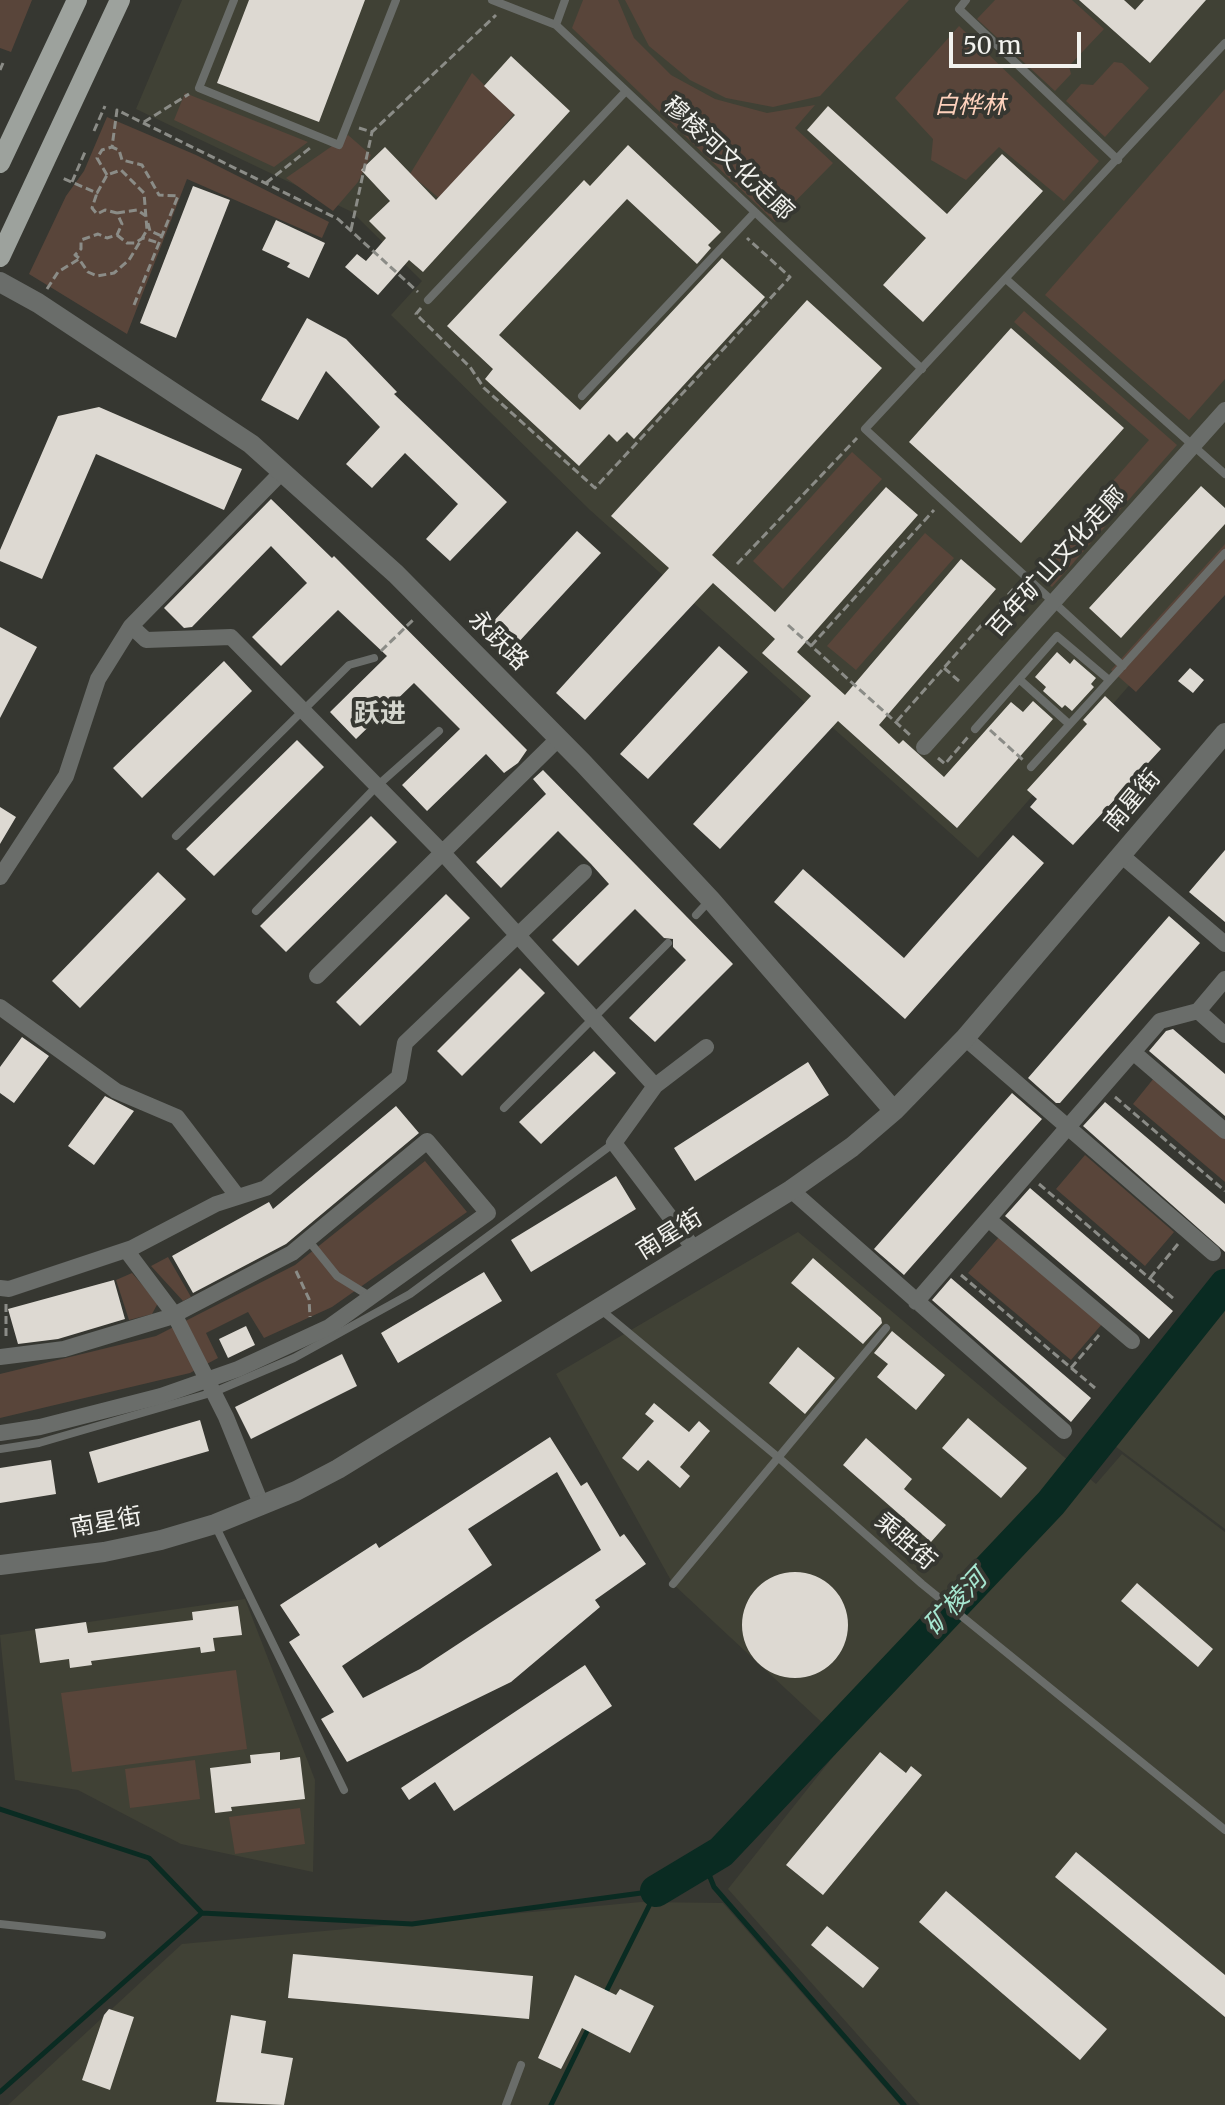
<!DOCTYPE html>
<html>
<head>
<meta charset="utf-8">
<style>
	body { margin:0 }
	#map { position:relative; width:1225px; height:2105px; overflow:hidden; background:#363731; font-family:Merriweather,serif }
	canvas { display:block }
	.scale { position:absolute; left:949px; top:32px; width:132px; height:36px; box-sizing:border-box; border:4px solid #f2f2ee; border-top:0; padding-left:10px; font-size:24px; line-height:28px; white-space:nowrap; color:#f2f2ee; -webkit-text-stroke:6px #363731; paint-order:stroke }
</style>
</head>
<body>
<div id="map">
<canvas width="1225" height="2105"></canvas>
<div class="scale">50 m</div>
</div>
<script>
const ctx = document.querySelector('canvas').getContext('2d');
ctx.lineJoin = 'round';
function fill(path, color) { ctx.fillStyle = color; ctx.fill(path, 'evenodd'); }
const toPath = rows => new Path2D(rows.map(r => 'M' + r).join(''));
function stroke(path, color, width, dash) { ctx.strokeStyle = color; ctx.lineWidth = width; ctx.lineCap = dash ? 'butt' : 'round'; ctx.setLineDash(dash || []); ctx.stroke(path); }
function write(font, color, halo, rows, align = 'center') {
  ctx.font = font + ' Merriweather,"Noto Sans SC",serif'; ctx.lineWidth = 8; ctx.setLineDash([]); ctx.textBaseline = 'middle'; ctx.strokeStyle = halo; ctx.fillStyle = color; for (const [text, x, y, turn = 0] of rows) {
    ctx.save(); ctx.translate(x, y); ctx.rotate((+turn || 0) * Math.PI / 180); ctx.textAlign = isNaN(turn) ? turn : align; if (halo) ctx.strokeText(text, 0, 0); ctx.fillText(text, 0, 0); ctx.restore();
  }
}
fill(toPath([
	[182,0,1225,0,1225,576,978,858,590,510,391,315,422,281,352,212,136,109],
	[798,1232,1096,1484,1122,1454,1225,1532,1225,2105,920,2105,728,1889,844,1743,673,1584,556,1374],
	[1225,1303,1225,1529,1107,1440],
	[245,1599,315,1780,313,1872,181,1844,78,1790,15,1780,0,1635],
	[641,1902,723,1903,900,2105,8,2105,182,1944]
]), '#404135');
fill(toPath([
	[0,0,32,0,11,52,0,48],
	[583,0,618,0,634,38,671,75,715,99,767,113,815,105,795,128,833,163,775,222,572,28],
	[625,0,909,0,820,96,773,107,726,98,690,80,649,46],
	[995,0,1072,0,1104,29,1069,66,1071,74,1055,91,977,19],
	[959,26,1099,161,1064,201,999,147,966,180,931,160,933,139,895,98],
	[1114,62,1122,63,1149,88,1105,137,1066,101,1081,84,1093,85],
	[472,73,514,114,440,199,410,174],
	[1225,89,1225,379,1189,420,1045,295],
	[185,93,308,142,274,167,174,120],
	[107,117,196,155,329,222,322,238,187,179,127,334,29,274,66,196,84,171],
	[348,135,371,155,358,182,333,211,286,178],
	[1024,311,1177,445,1052,587,1034,571,1149,440,1014,322],
	[852,452,882,479,783,589,753,561],
	[925,533,954,558,856,670,827,646],
	[1225,544,1225,595,1136,692,1111,670],
	[1154,1078,1225,1138,1225,1182,1133,1104],
	[1085,1155,1174,1232,1145,1266,1056,1189],
	[425,1161,467,1212,332,1307,264,1338,248,1312,206,1333,218,1358,190,1373,0,1418,0,1374,156,1336,295,1265],
	[999,1237,1102,1324,1071,1360,968,1273],
	[168,1257,191,1297,183,1301,151,1266],
	[132,1273,158,1303,152,1314,129,1320,116,1280],
	[236,1670,247,1749,72,1772,61,1693],
	[195,1760,200,1799,130,1808,125,1769],
	[300,1808,305,1844,235,1854,229,1817]
]), '#59453a');
stroke(toPath([
	[0,1809,149,1858,202,1913],
	[704,1862,714,1887,904,2105],
	[605,1994,656,1892],
	[0,2092,202,1913,412,1924,656,1891],
	[551,2105,590,2025]
]), '#0a2b22', 5);
stroke(toPath([
	[656,1891,721,1852,1051,1503,1225,1285]
]), '#0a2b22', 32);
fill(toPath([
	[249,0,365,0,319,122,217,83],
	[1079,0,1124,0,1135,10,1144,0,1206,0,1150,63],
	[511,56,570,111,423,272,409,260,378,295,345,267,357,254,366,261,386,238,369,221,390,201,361,170,385,147,436,200,515,115,484,86],
	[828,106,947,214,1002,154,1043,191,923,322,883,285,926,238,807,130],
	[628,145,721,232,708,245,711,248,697,264,627,199,499,335,580,410,722,258,765,297,634,439,627,432,617,442,609,434,579,466,485,379,493,369,447,326,584,180,590,186],
	[193,186,230,200,176,338,140,323],
	[276,220,325,243,309,278,287,267,290,263,262,250],
	[807,300,882,368,712,555,775,612,886,487,918,515,797,652,845,695,961,559,996,589,879,725,899,744,903,740,944,777,1011,702,1023,712,1033,701,1053,719,957,828,838,721,720,849,693,824,811,696,762,653,775,639,713,583,585,720,556,693,669,568,611,516],
	[307,318,346,339,397,392,394,394,507,502,450,561,426,539,458,504,405,453,372,488,346,464,380,427,326,371,298,420,261,400],
	[1011,328,1124,428,1021,543,909,442],
	[99,407,242,469,224,510,96,454,42,579,0,561,0,550,58,416],
	[1201,486,1225,508,1225,524,1121,638,1089,608],
	[271,499,332,558,334,556,527,750,518,763,504,773,486,754,427,811,402,785,460,729,414,683,356,739,330,712,387,656,338,610,281,666,252,637,307,583,271,546,192,627,184,628,164,608],
	[577,531,601,553,515,646,491,624],
	[0,627,37,647,0,718],
	[719,646,748,672,648,779,620,754],
	[1057,652,1070,664,1074,659,1096,678,1091,684,1094,687,1072,711,1065,705,1062,708,1043,691,1046,687,1035,677],
	[224,661,252,691,142,798,113,768],
	[1190,668,1204,680,1193,693,1178,681],
	[1105,696,1161,749,1073,845,1030,807,1037,799,1027,790,1087,724,1083,720],
	[297,740,324,767,214,876,186,849],
	[543,770,733,964,655,1042,629,1018,686,960,673,947,673,939,664,938,635,909,578,966,552,940,609,884,591,864,558,831,501,888,476,862,546,794,533,779],
	[0,807,16,817,0,844],
	[371,816,397,842,286,952,260,926],
	[1013,835,1044,863,905,1019,774,902,803,869,904,958],
	[1225,850,1225,922,1189,892],
	[158,872,186,899,80,1008,52,981],
	[446,894,470,918,360,1026,336,1002],
	[1169,916,1200,943,1060,1103,1056,1103,1028,1078],
	[520,968,545,993,462,1076,437,1051],
	[1173,1029,1225,1074,1225,1116,1149,1051,1166,1031],
	[22,1037,49,1056,14,1103,0,1093,0,1067],
	[594,1051,616,1073,541,1144,519,1122],
	[808,1062,829,1095,695,1181,674,1148],
	[1012,1093,1042,1119,904,1275,874,1249],
	[105,1096,134,1111,94,1165,68,1146],
	[1105,1102,1225,1204,1225,1252,1083,1126],
	[396,1106,419,1133,286,1244,193,1293,172,1256,269,1202,273,1209],
	[616,1176,636,1209,531,1272,511,1240],
	[1030,1188,1173,1311,1149,1339,1005,1216],
	[813,1258,881,1318,882,1323,863,1344,791,1283],
	[484,1272,502,1301,398,1363,381,1333],
	[951,1278,1091,1398,1071,1422,932,1300],
	[114,1280,125,1319,58,1339,18,1344,8,1309],
	[246,1326,255,1345,228,1358,219,1339],
	[892,1331,945,1375,916,1410,877,1377,888,1364,874,1353],
	[798,1347,835,1378,805,1414,769,1383],
	[342,1354,357,1386,251,1439,235,1407],
	[654,1403,689,1432,699,1421,710,1431,680,1467,690,1476,680,1488,648,1460,638,1471,622,1458,654,1421,645,1414],
	[968,1418,1027,1468,1001,1498,942,1448],
	[200,1420,209,1451,98,1483,89,1452],
	[550,1437,581,1486,587,1482,620,1537,624,1534,646,1564,595,1600,600,1607,511,1682,347,1762,321,1719,334,1712,289,1642,300,1635,280,1605,376,1543,379,1548],
	[557,1472,601,1550,420,1669,363,1698,342,1666,492,1565,468,1529],
	[866,1438,912,1479,904,1489,946,1525,931,1542,843,1465],
	[51,1460,56,1494,0,1503,0,1468],
	'742 1625a53 53 0 1 1 106 0a53 53 0 1 1-106 0Z',
	[1137,1583,1213,1649,1198,1667,1121,1601],
	[238,1606,242,1635,213,1638,215,1651,201,1653,200,1647,91,1661,92,1665,70,1668,69,1659,40,1663,35,1629,86,1622,88,1633,193,1620,192,1612],
	[585,1665,612,1706,454,1811,435,1782,409,1800,401,1788],
	[280,1752,280,1760,300,1757,305,1799,231,1807,232,1811,215,1813,210,1768,251,1763,250,1755],
	[880,1752,906,1773,911,1766,922,1775,823,1895,786,1865],
	[1076,1852,1225,1975,1225,2017,1055,1877],
	[946,1891,1107,2029,1080,2060,919,1922],
	[827,1926,879,1968,863,1988,811,1945],
	[293,1954,533,1976,529,2019,288,1998],
	[575,1975,616,1995,620,1989,654,2006,630,2053,582,2028,561,2069,538,2058],
	[109,2009,134,2017,110,2090,82,2080,104,2015],
	[231,2015,266,2021,261,2053,293,2058,284,2105,216,2102]
]), '#ddd9d2');
stroke(toPath([
	[0,70,3,63],
	[144,122,189,94],
	[359,128,372,132,496,15],
	[94,131,105,106],
	[107,175,97,158,102,150,112,147],
	[72,182,85,152],
	[266,183,310,148],
	[117,213,137,210,146,216],
	[148,223,150,231,162,236],
	[351,230,372,132],
	[117,235,127,243,135,243,143,238,159,243],
	[79,258,75,255,81,249,81,240,98,234,107,238,117,235,122,224,117,213,105,210,97,214,92,208,97,193],
	[47,289,58,272,79,259,88,272,97,276,114,273,129,260,147,230,144,193,121,170,107,175,97,193,62,178],
	[134,305,178,196,159,195,142,165,122,160,119,150,112,147,117,110,338,219,418,292],
	[421,308,416,314,470,367,484,388,595,488,790,277,747,238],
	[737,564,857,438],
	[788,625,910,735],
	[811,646,934,510],
	[381,651,413,620],
	[944,668,959,681],
	[897,721,1016,586],
	[990,730,1023,760],
	[938,758,945,764,968,737],
	[1115,1097,1225,1191],
	[1039,1184,1174,1299],
	[296,1271,309,1299,310,1317],
	[961,1275,1095,1388],
	[1150,1278,1178,1244],
	[6,1304,6,1340],
	[1071,1368,1099,1335]
]), '#8b8c87', 3, [8, 4]);
stroke(toPath([
	[234,0,199,88,339,145,396,0],
	[492,0,556,25,922,369],
	[966,0,959,9,1118,160],
	[556,25,565,0],
	[1006,279,1225,474],
	[428,300,626,91],
	[582,396,755,212],
	[1123,666,865,429,1225,43],
	[1019,679,1069,724],
	[975,729,1057,636,1109,680],
	[1031,767,1225,553],
	[176,836,349,665,374,658],
	[256,911,377,786,439,731],
	[696,915,710,900],
	[504,1108,668,943],
	[308,1240,337,1276,371,1297],
	[600,1309,779,1458,922,1584,1225,1830],
	[0,1449,39,1443,214,1392,294,1358,410,1294,614,1143],
	[215,1525,344,1790],
	[673,1584,886,1328],
	[0,1924,102,1935],
	[506,2105,521,2065]
]), '#6a6d6a', 8);
stroke(toPath([
	[282,472,131,626,146,640,231,637,442,852,655,1086],
	[924,747,1225,410],
	[1121,855,1225,944],
	[0,877,66,776,98,679,131,626],
	[317,976,559,738],
	[0,1007,116,1091,177,1117,238,1197],
	[1198,1011,1225,1035],
	[965,1038,1213,1253],
	[1133,1052,1225,1131],
	[791,1190,1064,1431],
	[988,1219,1132,1341],
	[126,1250,174,1314,226,1417,262,1506],
	[695,1250,614,1143,655,1086,706,1047],
	[0,1288,9,1289,132,1248,216,1204,266,1188,399,1077,405,1043,584,872],
	[916,1302,1160,1021,1198,1011,1225,979],
	[0,1357,64,1349,170,1317,292,1253,427,1141,488,1213,329,1327,238,1369,161,1396,40,1427,0,1433]
]), '#6a6d6a', 16);
stroke(toPath([
	[0,282,38,303,251,444,396,574,583,763,711,900,894,1111],
	[0,1565,104,1552,161,1540,215,1524,296,1491,338,1469,791,1190,852,1147,894,1111,965,1038,1225,733]
]), '#6a6d6a', 20);
stroke(toPath([
	[0,163,77,0],
	[0,257,120,0]
]), '#9da29d', 20);
write('italic 24px', '#fdd1bc', '#363731', [
	["白桦林",970,106]
]);
write('24px', '#f2f2ee', '#363731', [
	["穆棱河文化走廊",728,159,43],
	["百年矿山文化走廊",1057,562,-48],
	["永跃路",498,641,45],
	["南星街",1133,801,-50],
	["南星街",670,1235,-32],
	["南星街",106,1523,-10],
	["乘胜街",905,1542,41]
]);
write('bold 26px', '#d3d4cc', '#363731', [
	["跃进",380,715]
]);
write('italic 26px', '#a6e6d0', '#363731', [
	["矿棱河",956,1603,-47]
]);
</script>
</body>
</html>
